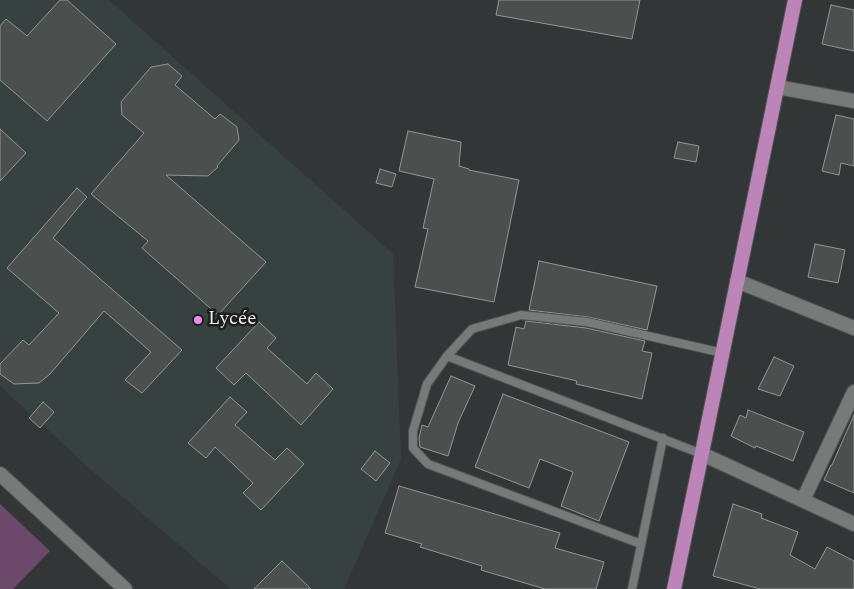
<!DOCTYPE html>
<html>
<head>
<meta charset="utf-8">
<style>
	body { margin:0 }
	canvas { display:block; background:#333636 }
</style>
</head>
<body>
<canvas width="854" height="589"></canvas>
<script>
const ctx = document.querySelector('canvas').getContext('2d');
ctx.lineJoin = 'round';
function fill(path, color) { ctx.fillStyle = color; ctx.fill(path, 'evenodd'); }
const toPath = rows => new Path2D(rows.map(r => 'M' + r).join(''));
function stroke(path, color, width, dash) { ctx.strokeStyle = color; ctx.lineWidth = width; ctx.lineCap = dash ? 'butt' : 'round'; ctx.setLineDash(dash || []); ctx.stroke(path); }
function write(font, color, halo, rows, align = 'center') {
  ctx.font = font + ' Spectral,serif'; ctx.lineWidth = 5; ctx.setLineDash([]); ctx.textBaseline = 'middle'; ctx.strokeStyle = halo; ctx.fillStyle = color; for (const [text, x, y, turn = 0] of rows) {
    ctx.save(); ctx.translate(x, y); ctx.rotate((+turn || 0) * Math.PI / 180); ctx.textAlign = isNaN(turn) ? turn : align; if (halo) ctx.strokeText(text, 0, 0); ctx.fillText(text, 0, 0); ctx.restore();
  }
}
fill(toPath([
	[0,0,109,0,393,254,401,459,344,589,231,589,97,475,0,386]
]), '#374240');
fill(toPath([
	[0,504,50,551,13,589,0,589]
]), '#6c486a');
const building = toPath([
	[60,0,67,0,116,44,47,121,0,80,0,26,6,19,27,36,60,0],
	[499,0,640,0,632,39,496,15,499,0],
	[831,5,854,10,854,51,822,44,831,5],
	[168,64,182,76,175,85,215,119,220,114,237,127,239,140,217,166,218,167,208,176,166,175,266,262,218,315,142,248,148,241,91,194,144,133,122,115,121,102,151,67,168,64],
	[836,115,854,119,854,166,841,163,839,175,822,171,836,115],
	[0,129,26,153,0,181,0,129],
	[408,131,461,142,459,166,469,169,469,170,519,180,494,302,415,287,428,229,423,228,434,179,399,171,408,131],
	[678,142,699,146,696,162,674,158,678,142],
	[380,169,396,174,392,187,376,183,380,169],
	[77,188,87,197,53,238,182,350,142,393,125,380,151,352,104,311,50,374,39,383,14,384,0,374,0,364,23,340,29,345,59,313,7,268,77,188],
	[815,244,845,250,838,283,808,277,815,244],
	[539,261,657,286,647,330,588,317,529,310,539,261],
	[526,321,586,328,645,341,642,351,652,353,642,399,576,384,577,381,508,365,516,327,524,329,526,321],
	[259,322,276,338,267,348,307,384,316,373,333,389,301,425,246,373,234,385,216,368,259,322],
	[774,357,794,366,780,396,758,389,774,357],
	[451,376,475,386,458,423,448,456,420,447,419,438,422,425,428,427,451,376],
	[503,394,629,442,599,521,561,506,573,472,540,459,529,488,475,467,503,394],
	[230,397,247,412,235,425,275,460,287,448,304,464,261,510,243,493,253,483,215,447,206,458,188,443,230,397],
	[43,402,54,412,40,428,29,418,43,402],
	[748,410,804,432,793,461,756,446,755,448,731,436,740,415,746,418,748,410],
	[854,415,854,493,824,480,831,465,832,465,854,415],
	[375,451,390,463,376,481,361,469,375,451],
	[399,486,560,533,555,548,604,562,596,589,545,589,481,570,482,566,420,547,422,544,385,533,399,486],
	[733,504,762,514,761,518,798,532,790,555,815,569,827,547,854,561,854,589,760,589,713,576,733,504],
	[282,561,311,589,254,589,282,561]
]);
fill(building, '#4b4f4e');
stroke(building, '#929695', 1);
const service = toPath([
	[447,356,702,454],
	[641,544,428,464,413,448,413,431,427,384,447,356,472,329,521,315,587,322,723,353],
	[632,589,663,438]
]);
const minor = toPath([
	[777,87,854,101],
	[737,281,854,328],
	[702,454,854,524],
	[803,500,854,392]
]);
const secondary = toPath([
	[0,474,125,589]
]);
const primary = toPath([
	[674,589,795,0]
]);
stroke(service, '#515453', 10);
stroke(minor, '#515453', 16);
stroke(secondary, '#515453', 16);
stroke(primary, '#515453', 16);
stroke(service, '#767a79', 8);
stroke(minor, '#767a79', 14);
stroke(secondary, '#767a79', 14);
stroke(primary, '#bd84ba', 14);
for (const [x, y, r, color] of [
	[198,320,5,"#f589ef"]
]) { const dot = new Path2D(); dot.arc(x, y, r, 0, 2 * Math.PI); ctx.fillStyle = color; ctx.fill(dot); stroke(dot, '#1c1d1d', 2); }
write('19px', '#eceeed', '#1c1d1d', [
	["Lycée",208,320]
], 'left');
</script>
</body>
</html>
